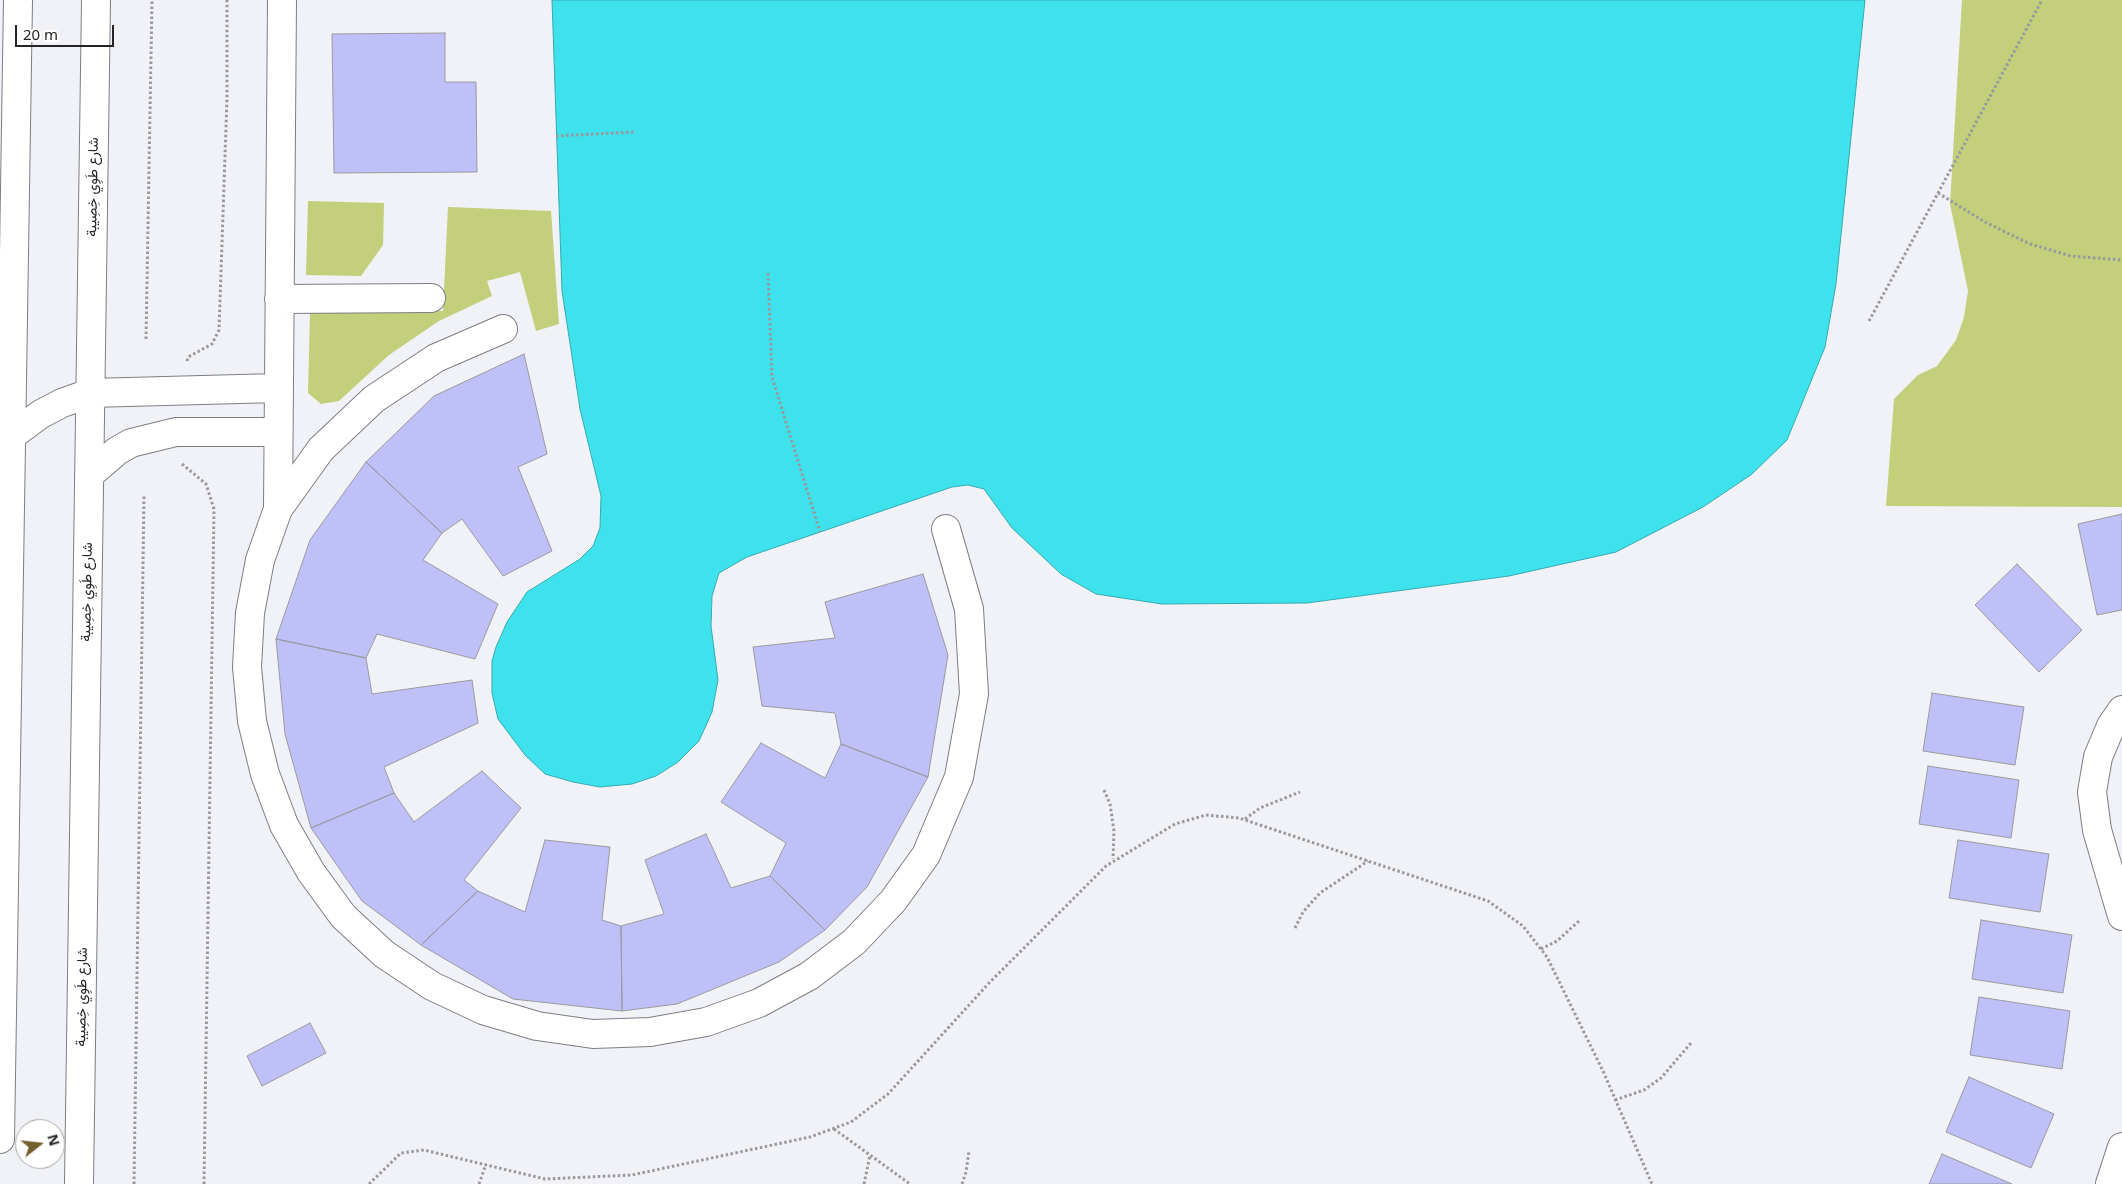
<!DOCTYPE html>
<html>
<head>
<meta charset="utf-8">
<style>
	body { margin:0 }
	#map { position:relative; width:2122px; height:1184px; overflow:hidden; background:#f1f2f7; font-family:"Noto Sans",sans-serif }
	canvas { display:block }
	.north { position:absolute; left:15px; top:1119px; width:50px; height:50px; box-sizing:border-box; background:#fff; border:1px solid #a7a7a8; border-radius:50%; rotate:74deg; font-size:14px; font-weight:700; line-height:20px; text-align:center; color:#242426 }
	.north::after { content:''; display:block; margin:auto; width:18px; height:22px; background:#73602e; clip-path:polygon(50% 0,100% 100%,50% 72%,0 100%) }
	.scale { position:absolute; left:15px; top:25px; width:99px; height:22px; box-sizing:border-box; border:2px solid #242426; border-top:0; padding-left:6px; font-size:15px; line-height:18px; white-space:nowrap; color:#242426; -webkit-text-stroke:4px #fff; paint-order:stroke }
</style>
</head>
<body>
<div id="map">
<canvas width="2122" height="1184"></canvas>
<div class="north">N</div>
<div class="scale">20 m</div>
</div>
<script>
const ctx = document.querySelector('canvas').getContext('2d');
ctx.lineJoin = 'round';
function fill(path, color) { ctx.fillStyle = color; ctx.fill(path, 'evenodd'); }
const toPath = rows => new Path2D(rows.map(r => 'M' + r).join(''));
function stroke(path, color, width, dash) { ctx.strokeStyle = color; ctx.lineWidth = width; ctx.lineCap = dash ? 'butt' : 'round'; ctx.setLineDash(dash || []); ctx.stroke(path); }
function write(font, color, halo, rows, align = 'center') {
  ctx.font = font + ' "Noto Sans",Vazirmatn,sans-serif'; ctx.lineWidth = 5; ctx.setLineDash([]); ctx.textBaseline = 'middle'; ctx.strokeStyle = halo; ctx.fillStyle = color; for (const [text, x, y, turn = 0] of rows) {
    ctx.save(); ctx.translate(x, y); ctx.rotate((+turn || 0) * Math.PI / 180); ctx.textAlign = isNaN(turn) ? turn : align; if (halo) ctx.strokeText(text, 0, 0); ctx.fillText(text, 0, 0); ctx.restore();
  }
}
fill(toPath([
	[1962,0,2122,0,2122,507,1886,506,1894,399,1918,375,1937,366,1956,340,1964,317,1968,291,1950,204],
	[308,201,384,203,383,245,361,276,306,275],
	[448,207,551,211,559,324,536,331,520,272,487,281,492,296,439,321,389,355,339,401,321,404,308,393,310,313,443,311]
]), '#c3cf7b');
const water = toPath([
	[552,0,1865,0,1836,284,1825,347,1787,440,1752,474,1703,507,1616,552,1509,576,1307,603,1162,604,1096,594,1061,574,1012,528,984,489,968,485,952,487,747,557,719,573,712,596,711,626,718,680,712,712,699,741,678,762,656,776,632,784,600,787,573,782,545,774,525,755,498,719,492,693,492,661,496,647,507,622,527,592,580,559,593,546,600,528,601,496,580,409,562,291,552,0]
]);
fill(water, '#3de2ed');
stroke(water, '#36a9b1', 1);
const building = toPath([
	[445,33,445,82,476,82,477,172,334,173,332,34,445,33],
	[524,354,547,454,518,467,552,551,503,576,462,519,442,533,366,462,434,396,524,354],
	[366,462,442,533,423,560,498,604,475,659,377,634,366,658,276,639,310,540,366,462],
	[2122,514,2122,610,2097,615,2078,524,2122,514],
	[2017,564,2082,630,2039,672,1975,605,2017,564],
	[923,574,948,655,928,777,841,744,835,713,762,706,753,647,835,638,825,602,923,574],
	[276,639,366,658,372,694,472,680,478,723,384,767,394,793,311,828,285,734,276,639],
	[1932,693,2024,707,2015,765,1923,751,1932,693],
	[761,743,825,778,841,744,928,777,867,887,825,930,770,876,786,843,721,802,761,743],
	[1928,766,2019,780,2011,838,1919,824,1928,766],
	[482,771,521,808,464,880,478,891,421,945,362,901,311,828,394,793,414,822,482,771],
	[706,834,731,888,770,876,825,930,779,962,677,1004,622,1011,621,926,664,914,645,860,706,834],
	[545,840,610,847,602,920,621,926,622,1011,513,999,421,945,478,891,525,912,545,840],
	[1958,840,2049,854,2040,912,1949,898,1958,840],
	[1981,920,2072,935,2063,993,1972,979,1981,920],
	[1979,997,2070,1011,2062,1069,1970,1055,1979,997],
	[310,1023,326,1053,262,1086,247,1056,310,1023],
	[1969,1077,2054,1114,2031,1168,1946,1132,1969,1077],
	[1942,1154,2012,1184,1929,1184,1942,1154]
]);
fill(building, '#bec0f7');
stroke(building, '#9a9a9f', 1);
const minor = toPath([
	[279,299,431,298],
	[503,329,436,358,374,399,321,449,278,509,260,560,250,613,247,667,252,721,265,774,284,825,311,872,343,916,384,954,432,986,483,1010,537,1026,593,1034,650,1032,706,1022,759,1003,809,976,854,942,893,901,926,855,959,777,974,694,969,609,946,529],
	[11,436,41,414,62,403,90,393,277,388],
	[89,475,117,451,131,443,176,432,278,432],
	[278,509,282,0],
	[2122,710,2111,726,2098,757,2092,792,2097,830,2122,916],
	[0,1139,18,0],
	[79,1184,96,0],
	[2110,1184,2122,1147]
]);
stroke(minor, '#7d7e82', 30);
stroke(toPath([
	[556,136,635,132],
	[1938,193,1985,222,2030,244,2071,256,2122,260],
	[768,273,772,377,820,532],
	[1869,321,2042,0],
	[146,339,152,0],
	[187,361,188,357,212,344,219,330,227,98,227,0],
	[182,464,206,484,214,509,204,1184],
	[1104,790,1110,804,1114,831,1113,859],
	[1245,819,1260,808,1300,792],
	[1295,928,1303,912,1320,893,1368,861],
	[1541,949,1557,941,1579,921],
	[1615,1100,1644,1090,1661,1078,1691,1043],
	[834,1129,910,1184],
	[134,1184,144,496],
	[369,1184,401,1153,424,1150,545,1179,632,1175,810,1137,851,1122,888,1094,990,982,1106,866,1175,824,1206,815,1239,818,1488,901,1523,926,1547,957,1603,1071,1652,1184],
	[479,1184,486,1164],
	[864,1184,870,1155],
	[962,1184,966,1172,969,1151]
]), '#99999d', 3, [2.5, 2.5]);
stroke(minor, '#fff', 28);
write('14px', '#242426', '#fff', [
	["شارع طَوِي خِصِيبة",93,187,-89],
	["شارع طَوِي خِصِيبة",87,592,-89],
	["شارع طَوِي خِصِيبة",82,997,-89]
]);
</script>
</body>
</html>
